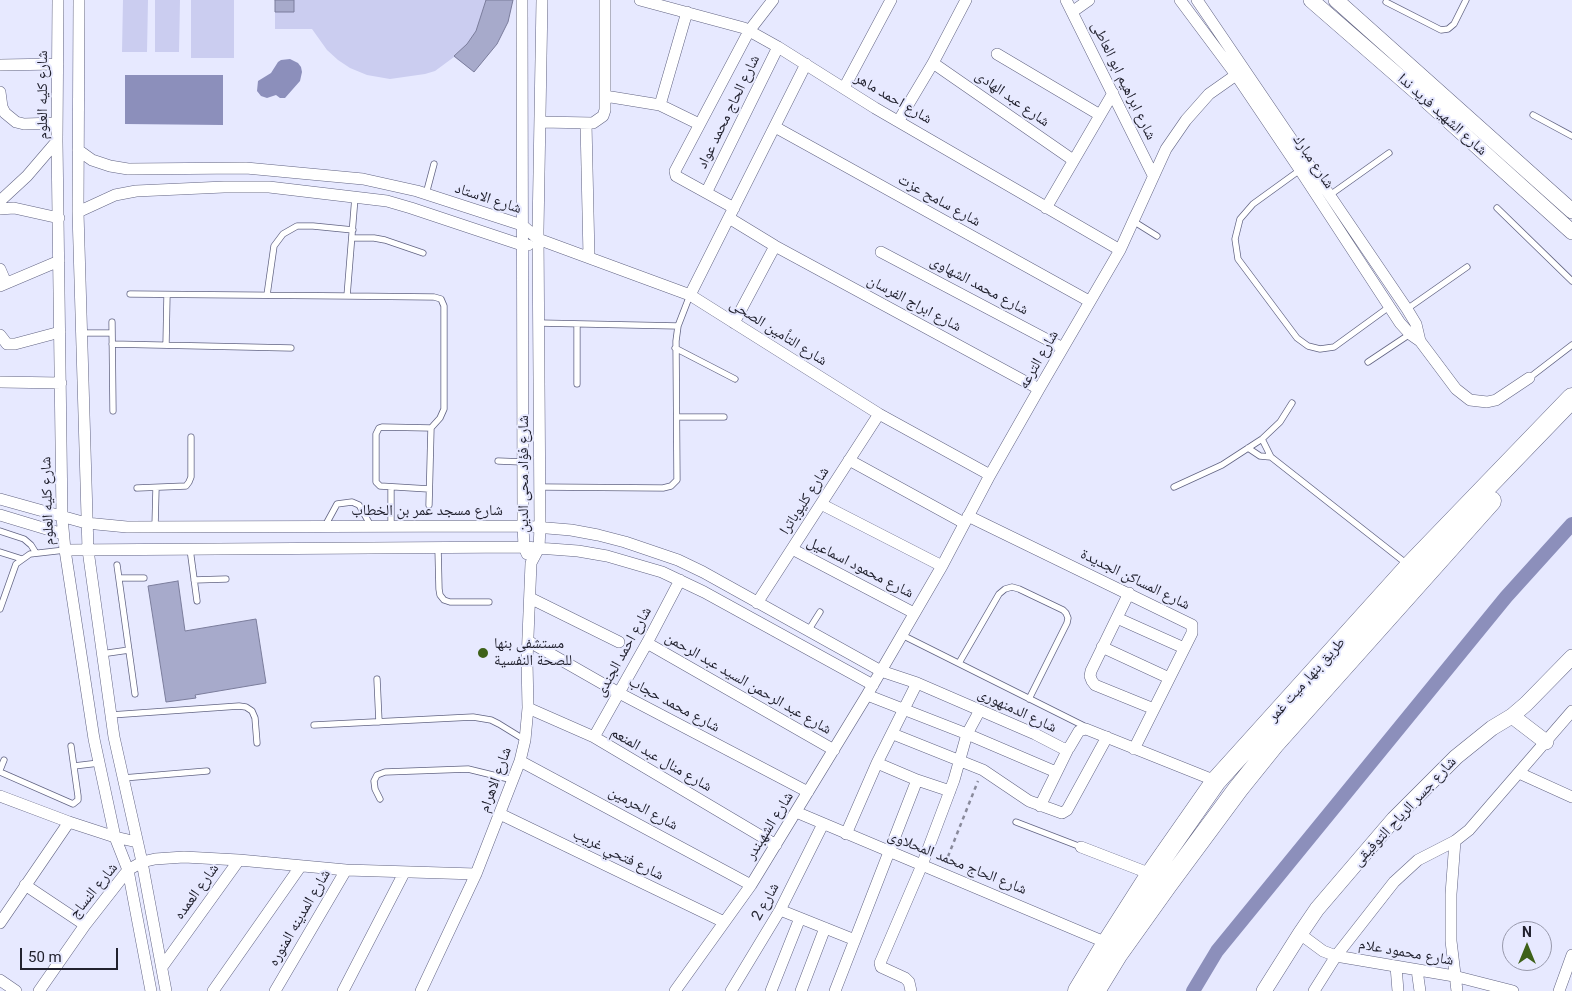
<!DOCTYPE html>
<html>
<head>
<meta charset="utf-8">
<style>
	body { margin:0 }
	#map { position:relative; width:1572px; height:991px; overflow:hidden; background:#e7e9ff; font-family:Roboto,sans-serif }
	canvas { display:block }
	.north { position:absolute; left:1502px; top:921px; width:50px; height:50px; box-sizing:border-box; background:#e7e9ff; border:1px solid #9899ac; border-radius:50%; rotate:0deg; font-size:14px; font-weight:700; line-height:20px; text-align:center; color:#22222f }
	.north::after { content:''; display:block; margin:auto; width:18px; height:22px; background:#3e6119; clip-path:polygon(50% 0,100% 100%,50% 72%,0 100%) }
	.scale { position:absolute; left:20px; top:948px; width:98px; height:22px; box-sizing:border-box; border:2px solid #22222f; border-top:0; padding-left:6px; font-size:15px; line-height:18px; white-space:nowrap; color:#22222f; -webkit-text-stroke:4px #e7e9ff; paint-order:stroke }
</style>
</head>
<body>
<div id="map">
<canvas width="1572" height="991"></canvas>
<div class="north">N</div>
<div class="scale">50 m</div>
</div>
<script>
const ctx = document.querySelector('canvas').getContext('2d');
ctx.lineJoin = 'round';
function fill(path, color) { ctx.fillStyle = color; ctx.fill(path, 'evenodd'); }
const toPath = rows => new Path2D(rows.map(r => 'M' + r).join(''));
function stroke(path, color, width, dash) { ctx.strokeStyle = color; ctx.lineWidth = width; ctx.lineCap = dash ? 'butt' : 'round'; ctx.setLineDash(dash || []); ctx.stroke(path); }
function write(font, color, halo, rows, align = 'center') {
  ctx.font = font + ' Roboto,"Noto Naskh Arabic",sans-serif'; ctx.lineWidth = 4; ctx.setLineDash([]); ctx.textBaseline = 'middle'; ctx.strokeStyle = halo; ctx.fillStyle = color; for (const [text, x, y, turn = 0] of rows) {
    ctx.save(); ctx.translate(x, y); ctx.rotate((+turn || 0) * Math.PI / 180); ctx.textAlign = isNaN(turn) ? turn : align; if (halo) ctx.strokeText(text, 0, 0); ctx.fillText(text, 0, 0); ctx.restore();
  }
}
fill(toPath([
	[123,0,148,0,147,52,122,52],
	[155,0,180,0,179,52,155,52],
	[191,0,234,0,234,58,191,58],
	[275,0,513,0,508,22,497,44,474,72,454,57,435,71,425,74,390,79,367,75,350,68,338,60,327,50,312,29,275,29]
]), '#cbcdf0');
fill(toPath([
	[290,59,298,63,301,67,302,72,300,81,285,98,280,98,276,95,267,98,261,96,257,91,258,81,271,73,278,62,281,60],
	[125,75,223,75,223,125,125,124]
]), '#8c8fbb');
stroke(toPath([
	[1193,991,1217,951,1506,597,1572,524]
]), '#8c8fbb', 14);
const building = toPath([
	[275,0,294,0,294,12,275,12,275,0],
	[486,0,513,0,508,22,497,44,474,72,454,56,467,44,476,31,486,0],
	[178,581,185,631,256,619,266,683,195,695,196,698,166,702,148,586,178,581]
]);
fill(building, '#a7aacb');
stroke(building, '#7b7d9c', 1);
const lane = toPath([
	[1386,2,1441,30,1448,29,1454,24,1466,0],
	[1533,115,1572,136],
	[1300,170,1253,204,1240,219,1235,239,1238,259,1297,338,1308,346,1320,349,1334,347,1389,307],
	[426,194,434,164],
	[1330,195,1389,153],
	[1497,208,1572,281],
	[1133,221,1157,236],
	[352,238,374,238,385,240,423,253],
	[130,294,347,296,434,297,441,299,444,306,444,409,440,418,431,428,429,505],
	[267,295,274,246,283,234,297,226,313,226,353,230],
	[347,296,355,197],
	[1407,309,1467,267],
	[112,322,113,411],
	[539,323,678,326],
	[577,324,577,384],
	[81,333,112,333],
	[112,344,291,348],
	[166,345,167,295],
	[675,348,735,379],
	[1368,362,1410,334],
	[1529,378,1572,345],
	[677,417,724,417],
	[1262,439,1271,457],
	[1248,448,1260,456,1271,457,1407,564],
	[498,461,523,462],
	[540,487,663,488,671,486,677,480,676,341,678,326,690,295],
	[1174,487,1222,465,1262,439,1280,422,1292,403],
	[137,488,186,486,189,482,191,477,191,437],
	[429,489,380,486,376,482,376,434,379,428,382,427,431,428],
	[325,526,337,504,352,502,359,505,371,526],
	[391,526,391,488],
	[155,527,156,488],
	[0,531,24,539,31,545,36,553],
	[438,548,439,589,440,595,444,600,450,602,489,602],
	[190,549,197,601],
	[0,552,22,559],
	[117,565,135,694],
	[119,578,144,578],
	[194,580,226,579],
	[0,609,16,564,30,554,65,550],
	[808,631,820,612],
	[902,635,1086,727],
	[101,654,129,650],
	[959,663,999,594,1005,589,1012,587,1019,589,1063,610,1066,613,1068,618,1067,623,1029,699],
	[377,679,379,722],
	[111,715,239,706,246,707,252,711,255,718,257,743],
	[314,725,473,717,491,720,499,724,525,740],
	[74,766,99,763],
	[0,770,4,760],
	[0,772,73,804,78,800,78,796,71,746],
	[123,778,207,771],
	[380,799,375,789,374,781,377,775,385,772,468,769,513,780],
	[1016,822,1081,847]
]);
const street = toPath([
	[58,0,57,141,62,517,65,550,94,739,115,837,128,870,151,991],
	[79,0,78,212,88,550,114,737,142,862,166,991],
	[522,0,523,526,524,547,527,554],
	[640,0,744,28,778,47,875,108,1120,250],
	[1066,0,1153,175],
	[1180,0,1236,75,1300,170,1400,323,1410,334,1420,341,1456,389,1470,400,1487,402,1496,400,1529,378],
	[1197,0,1407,309,1416,324,1420,341],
	[1072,12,1089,0],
	[997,54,1100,115],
	[933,63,1073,160],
	[0,65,58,64],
	[844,88,891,0],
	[0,92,2,107,5,113,16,122,24,124,57,123],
	[605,96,660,105,699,124],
	[660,105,687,12],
	[899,120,933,63,966,0],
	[540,122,593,123,603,116,605,110,605,0],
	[586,123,589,257],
	[775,127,1089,301],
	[78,150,92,160,110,166,128,169,246,168,363,179,417,191,522,225,538,239,690,295,879,414,990,475],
	[707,191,778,47],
	[0,201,27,176,57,141],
	[734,208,676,176,675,171,749,31,773,0],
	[1046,208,1113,93],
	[0,209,14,208,59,218],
	[78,212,115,195,136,191,224,187,269,187,387,201,411,208,522,245,528,245],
	[729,218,775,246,1039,389],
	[881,252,1063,348],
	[0,269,6,283],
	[0,286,59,261],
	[690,295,806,64],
	[734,323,775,246],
	[0,335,7,344,15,344,60,332],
	[0,382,61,383],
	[849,460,964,523],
	[0,499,86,523,127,527,523,526,571,530,598,535,625,542,678,560,703,572,881,671,917,683,1035,734,1064,749,1069,748,1079,731,1086,729,1216,781],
	[821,504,942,566],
	[0,515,63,534],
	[968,516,1192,625,1192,633,1134,749],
	[792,549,914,613],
	[65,550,524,547,578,551,607,556,662,572,704,592,873,685],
	[1129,593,1091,671,1090,676,1092,681,1095,685,1154,709],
	[530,598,619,642],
	[757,603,879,414],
	[1117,618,1184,648],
	[528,641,619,693,808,792],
	[647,643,834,750],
	[1102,647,1169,678],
	[867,695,967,734,1056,772],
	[528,708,594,737,776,845],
	[893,734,983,770,1029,801,1062,813,1067,810,1107,737],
	[594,737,647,643,680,580],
	[520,761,751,885],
	[877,763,917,780,950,791],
	[1519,773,1572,797],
	[0,796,69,822,115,837,137,842],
	[1040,806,1068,749],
	[796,812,1107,943],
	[500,814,724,922],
	[846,834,877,763,917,683],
	[1455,841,1451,894,1451,941,1457,991],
	[1081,847,1151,874],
	[25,885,85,925],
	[780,910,855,940],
	[0,923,69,822],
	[1300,934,1323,951,1336,956,1454,976,1513,991],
	[1396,966,1398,991],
	[162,967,239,860],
	[1417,970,1420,991],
	[0,980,16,991],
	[39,991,85,925,128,870,142,862,155,859,184,857,239,860,346,870],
	[213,991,300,867],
	[275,991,346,870,476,874],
	[343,991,404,873],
	[421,991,476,874,520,761,525,740,528,708,527,661,531,563,539,548,540,527,538,231,542,0],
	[675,991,751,885,867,695,942,566,990,475,1039,389,1120,250,1166,149,1186,120,1209,94,1236,75],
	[731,991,780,910,823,824],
	[771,991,800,918],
	[801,991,825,928],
	[835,991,917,780],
	[911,991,909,982,905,978,881,967,880,963,922,865,954,780,967,734,980,710],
	[1314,991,1336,956,1394,882,1418,860,1455,841,1469,830,1572,711],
	[1559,991,1572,955]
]);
const secondary = toPath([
	[1311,0,1419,94,1572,232],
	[1336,0,1572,211],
	[1512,716,1546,742],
	[1264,991,1300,934,1317,909,1394,819,1456,757,1492,728,1512,716,1526,704,1572,657]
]);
const highway = toPath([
	[1078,991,1107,943,1151,874,1216,781,1410,566,1572,398],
	[1095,991,1117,955,1167,885,1238,789,1275,743,1491,501]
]);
stroke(lane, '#626483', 7);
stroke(street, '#626483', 12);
stroke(secondary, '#626483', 16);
stroke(highway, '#626483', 21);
stroke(toPath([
	[945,864,978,781]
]), '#898a9b', 2.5, [4, 4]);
stroke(lane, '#fff', 5.5);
stroke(street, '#fff', 11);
stroke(secondary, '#fff', 15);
stroke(highway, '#fff', 20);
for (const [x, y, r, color] of [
	[483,653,6,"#3e6119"]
]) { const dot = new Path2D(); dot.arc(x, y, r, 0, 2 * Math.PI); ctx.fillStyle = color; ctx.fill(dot); stroke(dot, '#e7e9ff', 2); }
write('15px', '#22222f', '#e7e9ff', [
	["شارع ابراهيم ابو العاطى",1123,81,64],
	["شارع كليه العلوم",43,95,-90],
	["شارع احمد ماهر",893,99,30],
	["شارع عبد الهادى",1012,99,35],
	["شارع الحاج محمد عواد",729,112,-64],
	["شارع الشهيد فريد ندا",1442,115,42],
	["شارع مبارك",1313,162,56],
	["شارع الاستاد",488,199,18],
	["شارع سامح عزت",939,201,29],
	["شارع محمد الشهاوى",979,286,28],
	["شارع ابراج الفرسان",914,304,28],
	["شارع التأمين الصحى",778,333,32],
	["شارع الترعه",1039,360,-60],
	["شارع فؤاد محى الدين",524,474,-90],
	["شارع كليه العلوم",48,501,-92],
	["شارع كليوباترا",805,501,-57],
	["شارع مسجد عمر بن الخطاب",427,511],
	["شارع محمود اسماعيل",860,568,27],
	["شارع المساكن الجديدة",1135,580,26],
	["شارع احمد الجندى",624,652,-61],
	["طريق بنها, ميت غمر",1307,680,-48],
	["شارع عبد الرحمن السيد عبد الرحمن",748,684,30],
	["شارع محمد حجاب",674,705,28],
	["شارع الدمنهورى",1017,711,25],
	["شارع منال عبد المنعم",661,760,30],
	["شارع الاهرام",496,780,-70],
	["شارع الحرمين",643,809,28],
	["شارع جسر الرياح التوفيقى",1405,812,-47],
	["شارع الشهبندر",770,826,-58],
	["شارع فتحي غريب",618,855,26],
	["شارع الحاج محمد المحلاوى",957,863,22],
	["شارع النساج",94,891,-51],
	["شارع العمده",197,892,-54],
	["شارع 2",766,902,-61],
	["شارع المدينه المنوره",300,918,-60],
	["شارع محمود علام",1406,953,10]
]);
write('15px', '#22222f', '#e7e9ff', [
	["مستشفى بنها",494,644],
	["للصحة النفسية",494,661]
], 'left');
</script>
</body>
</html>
